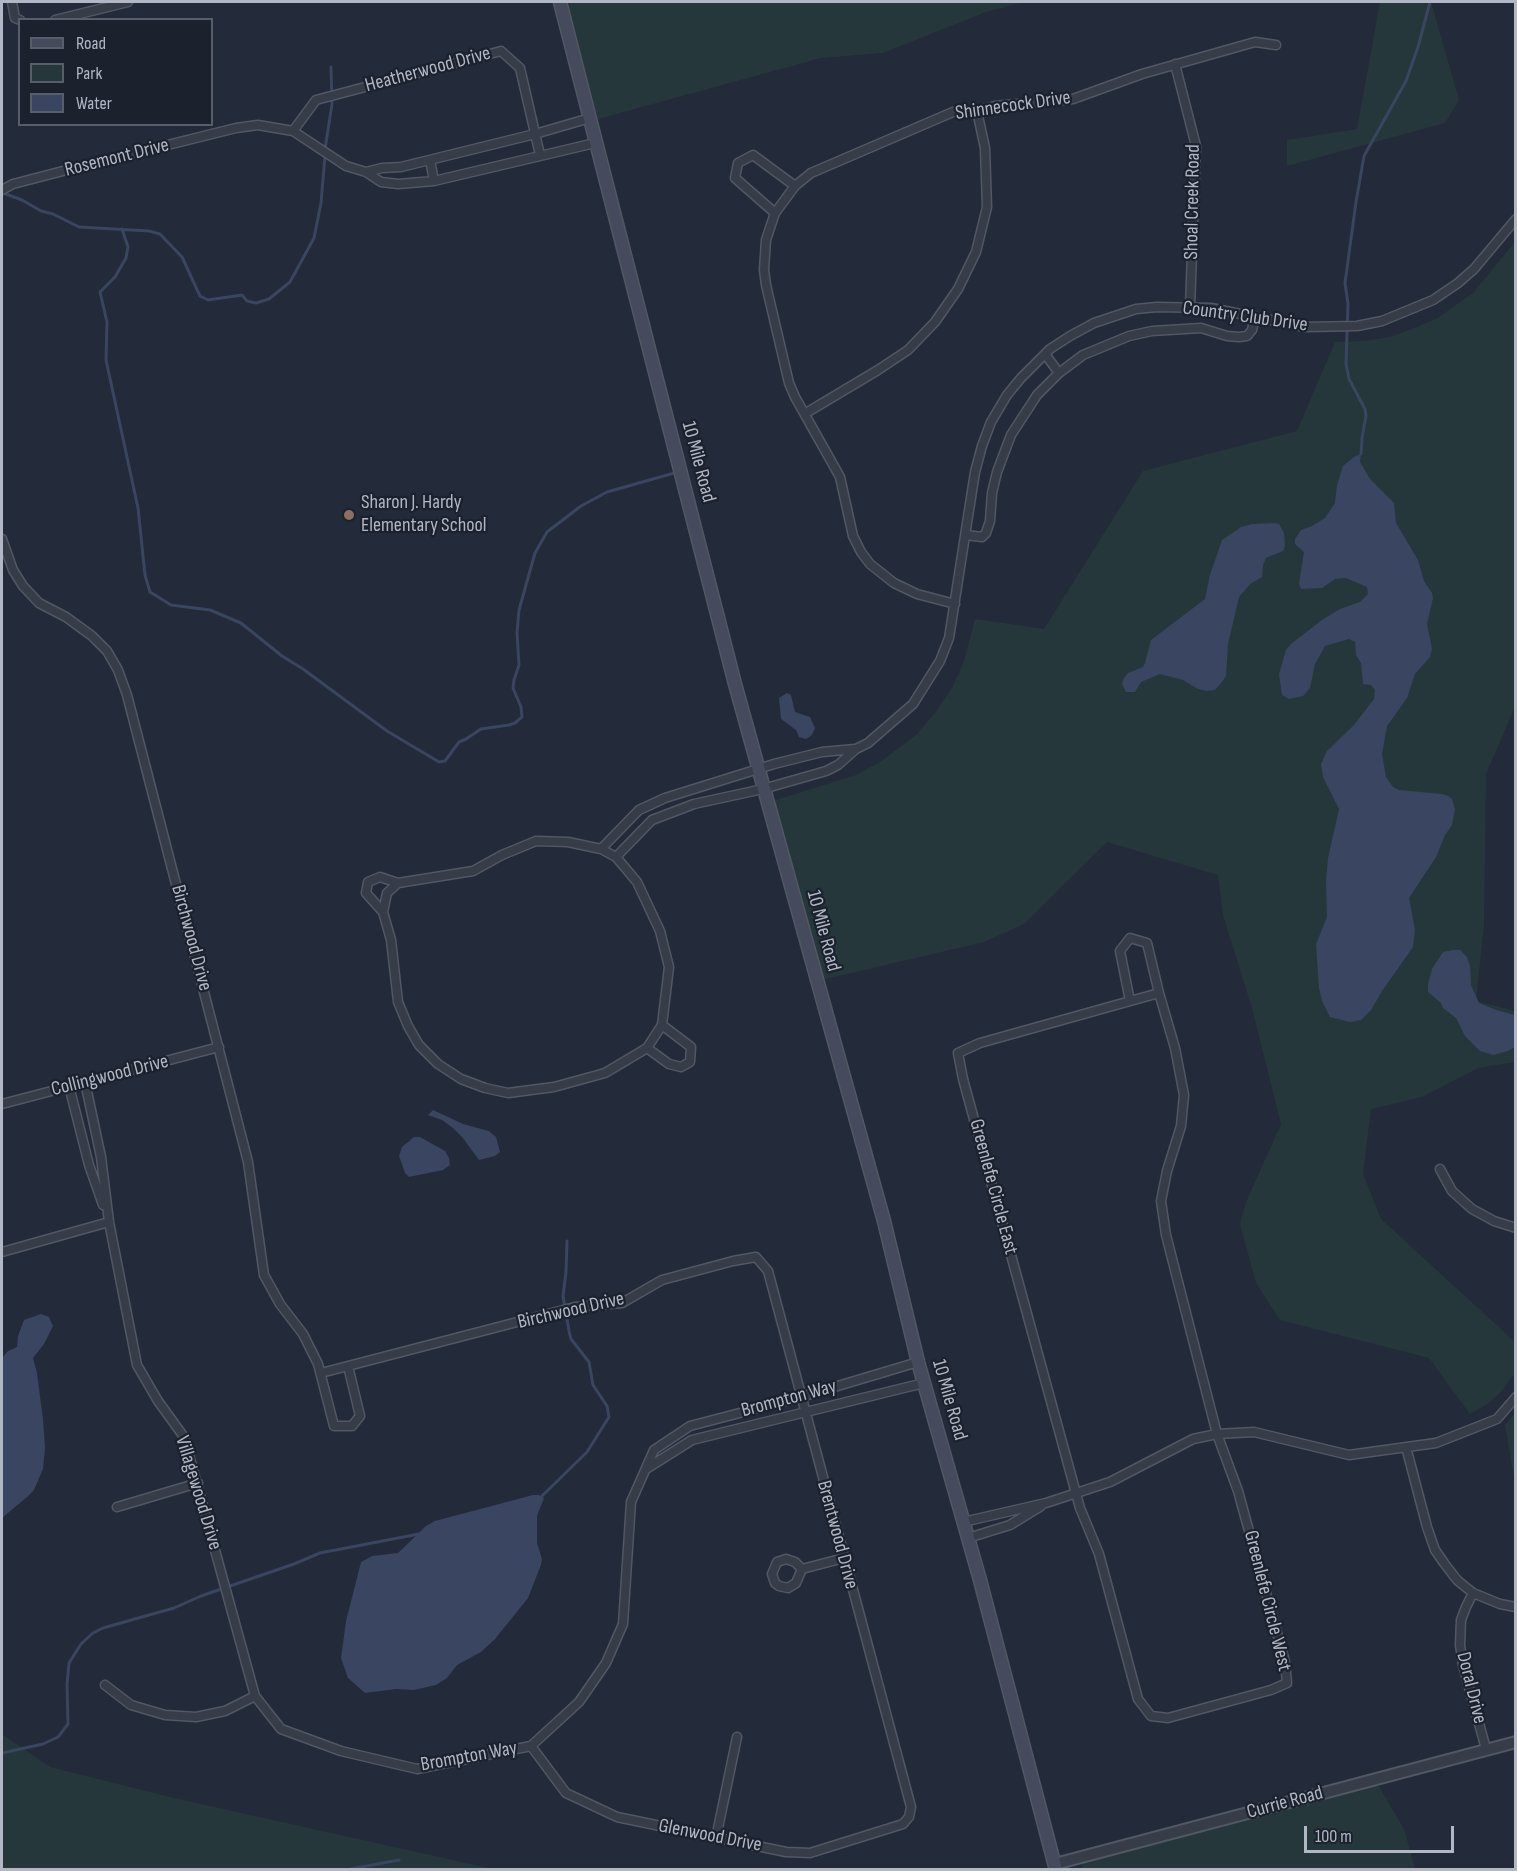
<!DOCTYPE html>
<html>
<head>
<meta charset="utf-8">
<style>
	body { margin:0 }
	#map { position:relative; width:1517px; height:1871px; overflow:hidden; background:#232a39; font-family:"Sofia Sans Condensed",sans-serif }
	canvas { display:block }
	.frame { position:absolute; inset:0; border:3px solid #b2b7c5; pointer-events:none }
	.legend { position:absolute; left:18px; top:18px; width:195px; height:108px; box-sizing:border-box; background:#1c212e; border:2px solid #585d6a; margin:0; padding:8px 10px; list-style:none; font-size:18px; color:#b2b7c5 }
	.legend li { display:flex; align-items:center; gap:12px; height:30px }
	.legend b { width:30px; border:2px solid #585d6a }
	.scale { position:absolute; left:1304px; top:1826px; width:150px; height:27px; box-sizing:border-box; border:3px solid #b2b7c5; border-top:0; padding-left:8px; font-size:18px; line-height:21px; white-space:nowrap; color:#b2b7c5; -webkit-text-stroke:4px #1c212e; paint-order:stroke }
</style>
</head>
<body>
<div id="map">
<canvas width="1517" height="1871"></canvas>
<div class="frame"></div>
<ul class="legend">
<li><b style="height:8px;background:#454b5c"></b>Road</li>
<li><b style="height:16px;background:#26373b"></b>Park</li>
<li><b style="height:16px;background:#394561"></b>Water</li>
</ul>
<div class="scale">100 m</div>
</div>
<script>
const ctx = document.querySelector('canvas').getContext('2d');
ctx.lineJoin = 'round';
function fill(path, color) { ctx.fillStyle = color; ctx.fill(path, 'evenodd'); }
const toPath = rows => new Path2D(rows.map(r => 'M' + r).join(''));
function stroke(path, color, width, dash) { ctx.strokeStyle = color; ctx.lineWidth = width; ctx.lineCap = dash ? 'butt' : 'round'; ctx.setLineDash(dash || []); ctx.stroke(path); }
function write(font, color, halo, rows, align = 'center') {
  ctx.font = font + ' "Sofia Sans Condensed",sans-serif'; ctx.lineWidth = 4.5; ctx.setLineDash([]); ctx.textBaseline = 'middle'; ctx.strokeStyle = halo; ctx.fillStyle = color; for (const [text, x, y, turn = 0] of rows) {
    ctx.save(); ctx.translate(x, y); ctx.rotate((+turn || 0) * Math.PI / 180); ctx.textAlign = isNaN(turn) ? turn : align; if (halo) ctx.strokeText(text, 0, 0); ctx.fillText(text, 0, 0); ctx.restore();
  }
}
fill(toPath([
	[567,2,1024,2,986,12,883,53,821,58,598,119],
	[1380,2,1431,2,1459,100,1445,123,1287,166,1287,140,1357,129],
	[1515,242,1515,707,1486,774,1484,924,1476,1001,1515,1011,1515,1062,1478,1068,1422,1097,1371,1109,1363,1174,1381,1219,1515,1342,1515,1373,1500,1393,1486,1405,1470,1414,1429,1358,1280,1320,1256,1283,1240,1224,1246,1202,1281,1124,1252,1008,1223,915,1218,875,1107,842,1024,924,984,942,821,980,773,801,856,775,880,762,916,735,935,713,952,688,964,661,975,619,1044,629,1143,471,1297,431,1335,342,1365,341,1394,336,1436,319,1473,293],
	[1515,1413,1515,1484,1505,1425],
	[2,1734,50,1767,174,1798,493,1869,2,1869],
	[1375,1780,1404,1829,1415,1869,1083,1870,1080,1859]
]), '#26373b');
fill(toPath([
	[1361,454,1360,462,1370,479,1394,503,1396,523,1418,560,1424,581,1432,593,1433,598,1427,624,1432,649,1430,657,1415,674,1407,698,1387,726,1382,754,1386,777,1393,787,1399,790,1442,794,1448,796,1452,799,1455,809,1452,825,1445,835,1436,857,1409,898,1415,930,1413,947,1382,991,1371,1010,1361,1020,1350,1022,1330,1017,1322,1001,1319,988,1316,944,1327,917,1326,881,1328,858,1339,809,1323,777,1321,764,1327,751,1354,725,1374,699,1375,690,1371,685,1363,684,1361,663,1356,655,1355,642,1349,639,1325,646,1315,664,1310,688,1303,696,1289,699,1282,695,1279,674,1286,650,1291,644,1322,620,1340,609,1360,602,1368,594,1367,587,1346,578,1335,579,1322,588,1301,589,1299,584,1304,552,1295,544,1295,539,1301,530,1312,526,1325,518,1335,503,1337,485,1343,466,1354,457],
	[1275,523,1279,524,1284,533,1285,546,1283,551,1266,558,1263,565,1262,577,1250,584,1239,597,1228,644,1226,676,1222,682,1215,690,1207,691,1198,689,1183,680,1160,674,1141,682,1135,692,1126,692,1122,684,1124,678,1128,673,1143,667,1145,663,1151,640,1205,599,1210,575,1222,540,1241,527,1252,524],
	[787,693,791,695,795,712,810,717,815,728,812,735,806,739,799,737,796,730,781,719,779,698],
	[1453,950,1460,950,1467,957,1470,966,1471,985,1479,1003,1496,1010,1515,1015,1515,1047,1508,1051,1493,1055,1480,1051,1465,1036,1456,1018,1443,1008,1441,1003,1428,992,1428,984,1432,969,1443,952],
	[433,1110,463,1124,489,1131,496,1137,500,1152,495,1156,479,1160,462,1137,453,1128,442,1120,428,1115],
	[414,1137,420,1137,445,1151,449,1158,450,1165,443,1170,409,1177,405,1173,399,1156,402,1147],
	[41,1314,49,1317,53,1326,44,1344,33,1358,37,1373,43,1419,45,1448,43,1469,34,1490,27,1497,2,1518,2,1358,8,1351,17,1347,18,1336,24,1320],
	[533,1495,539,1495,544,1498,537,1516,537,1543,542,1559,541,1565,528,1598,495,1639,481,1652,457,1665,447,1678,436,1685,414,1690,396,1689,365,1693,348,1678,341,1658,346,1621,361,1562,372,1556,398,1553,426,1526,435,1521]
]), '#394561');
stroke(toPath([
	[325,149,332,104,331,67],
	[3,193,22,200,41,211,53,214,79,227,149,231,160,234,182,257,200,296,208,300,242,295,247,301,256,303,269,299,290,282,314,238,321,203,325,156],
	[122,229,128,247,126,258,115,277,100,292,107,322,106,360,138,508,145,575,150,592,171,605,210,610,241,623,282,656,303,669,387,731,439,762,445,761,459,742,466,739,481,729,509,725,515,723,522,717,521,707,513,688,514,680,519,665,517,633,519,610,535,553,547,532,581,506,607,492,678,472],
	[1361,454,1362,438,1366,416,1365,409,1349,379,1346,364,1348,304,1345,283,1356,202,1364,156,1406,81,1418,47,1430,2],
	[542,1496,587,1452,609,1417,607,1406,593,1385,589,1362,571,1339,569,1331,563,1296,566,1272,567,1241],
	[2,1753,43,1744,58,1737,68,1724,67,1684,69,1663,81,1644,93,1633,103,1628,174,1608,201,1596,294,1564,320,1553,419,1534],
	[345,1870,399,1860]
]), '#394561', 3);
const minor = toPath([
	[12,2,15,18,20,20],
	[55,20,128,2],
	[1175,64,1196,146,1190,307],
	[293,131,316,100,501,51,520,68,540,155],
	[430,160,434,181],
	[366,172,382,168,401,167,535,134,590,118],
	[2,190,13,184,63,171,236,128,258,125,293,131,346,166,366,172,381,182,398,184,434,181,595,143],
	[775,213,735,178,738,163,753,155,795,186],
	[1059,373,1083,355,1129,336,1152,331,1201,328,1227,336,1239,337,1247,336,1252,330,1255,317],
	[806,413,878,370,908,350,935,322,958,289,976,252,987,207,985,148,977,111],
	[966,535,982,537,986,533,990,521,992,493,997,472,1011,435,1037,395,1059,373,1045,354],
	[2,539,13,570,23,586,39,603,66,617,92,636,107,651,118,670,127,695,248,1162,264,1275,280,1304,303,1334,318,1364,334,1426,352,1426,360,1416,348,1366,575,1307,622,1303,662,1280,733,1261,756,1257,768,1271,911,1807,909,1817,903,1824,810,1853,786,1852,617,1817,566,1793,531,1746],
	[955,604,917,594,894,583,870,564,861,552,853,536,840,477,795,397,789,383,766,285,764,270,766,240,775,213,795,186,811,173,953,112,977,111,995,106,1073,99,1142,74,1255,42,1276,45],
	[536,841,568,842,601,849,616,857,637,882,660,931,669,967,662,1025,647,1048,605,1073,554,1087,508,1093,485,1088,461,1079,438,1064,419,1045,408,1026,398,1002,391,940,383,912,387,893,398,883,473,871,502,855,536,841],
	[601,849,639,810,665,798,774,764,822,752,855,749],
	[616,857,652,820,694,804,763,789,826,771,838,765,856,749,868,743,913,704,940,661,949,638,975,472,982,446,991,422,1007,395,1021,378,1050,349,1070,336,1094,323,1136,309,1157,307,1211,308,1305,327,1357,326,1382,321,1433,300,1458,283,1474,269,1516,219],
	[383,912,366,893,368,882,380,877,398,883],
	[1159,993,1175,1048,1184,1095,1181,1126,1167,1171,1161,1201,1166,1235,1217,1434,1238,1491,1285,1662,1287,1683,1271,1690,1168,1718,1151,1716,1138,1699,1099,1554,1080,1508,963,1079,958,1053,980,1043,1159,993],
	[1130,1001,1120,951,1130,938,1147,943,1159,993],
	[647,1048,669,1064,681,1067,690,1062,691,1047,662,1025],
	[85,1082,101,1157,109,1222,137,1365,158,1401,184,1437,255,1696,281,1729,341,1751,417,1769,531,1746,579,1702,606,1663,623,1624,631,1502,654,1450,690,1426,801,1397,918,1362],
	[69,1086,89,1165,103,1205],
	[2,1104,219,1047],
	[1440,1169,1452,1191,1472,1209,1494,1221,1516,1228],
	[2,1252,109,1222],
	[321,1373,348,1366],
	[1406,1447,1427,1527,1435,1550,1444,1563,1457,1580,1473,1593,1500,1604,1516,1607],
	[646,1469,692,1440,924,1383],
	[117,1507,198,1483],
	[963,1522,1046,1503,1110,1482,1193,1439,1217,1434,1254,1432,1349,1455,1436,1443,1497,1419,1516,1397],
	[968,1538,1010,1525,1041,1506],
	[786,1559,795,1562,802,1569,796,1583,788,1588,779,1586,775,1583,772,1574,777,1562,786,1559],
	[802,1569,844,1558],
	[1473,1593,1466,1607,1461,1620,1460,1645,1463,1665,1486,1749],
	[105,1685,131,1705,165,1715,196,1717,225,1711,255,1696],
	[716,1838,737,1737]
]);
const tertiary = toPath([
	[1055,1864,1516,1742]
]);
const secondary = toPath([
	[560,2,735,684,884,1221,918,1362,980,1580,1056,1870]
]);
stroke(minor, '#525764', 11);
stroke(tertiary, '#525764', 14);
stroke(secondary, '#525764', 15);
stroke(minor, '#373c49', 8);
stroke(tertiary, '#373c49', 10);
stroke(secondary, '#454b5c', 12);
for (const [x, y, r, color] of [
	[349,515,6,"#8d6e63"]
]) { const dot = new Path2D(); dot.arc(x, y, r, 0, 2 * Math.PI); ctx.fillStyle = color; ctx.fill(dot); stroke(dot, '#1c212e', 2); }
write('20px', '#b2b7c5', '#1c212e', [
	["Heatherwood Drive",428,70,-15],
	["Shinnecock Drive",1013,106,-8],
	["Rosemont Drive",117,158,-14],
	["Shoal Creek Road",1193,202,-89],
	["Country Club Drive",1245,317,8],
	["10 Mile Road",698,462,75],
	["10 Mile Road",823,931,75],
	["Birchwood Drive",191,938,75],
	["Collingwood Drive",110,1076,-14],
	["Greenlefe Circle East",993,1187,75],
	["Birchwood Drive",571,1311,-13],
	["Brompton Way",789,1399,-15],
	["10 Mile Road",949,1400,74],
	["Villagewood Drive",198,1493,73],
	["Brentwood Drive",837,1535,75],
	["Greenlefe Circle West",1267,1601,76],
	["Doral Drive",1471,1688,76],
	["Brompton Way",469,1757,-10],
	["Currie Road",1285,1803,-15],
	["Glenwood Drive",710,1836,11]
]);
write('20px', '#b2b7c5', '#1c212e', [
	["Sharon J. Hardy",361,503],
	["Elementary School",361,526]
], 'left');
</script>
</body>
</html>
